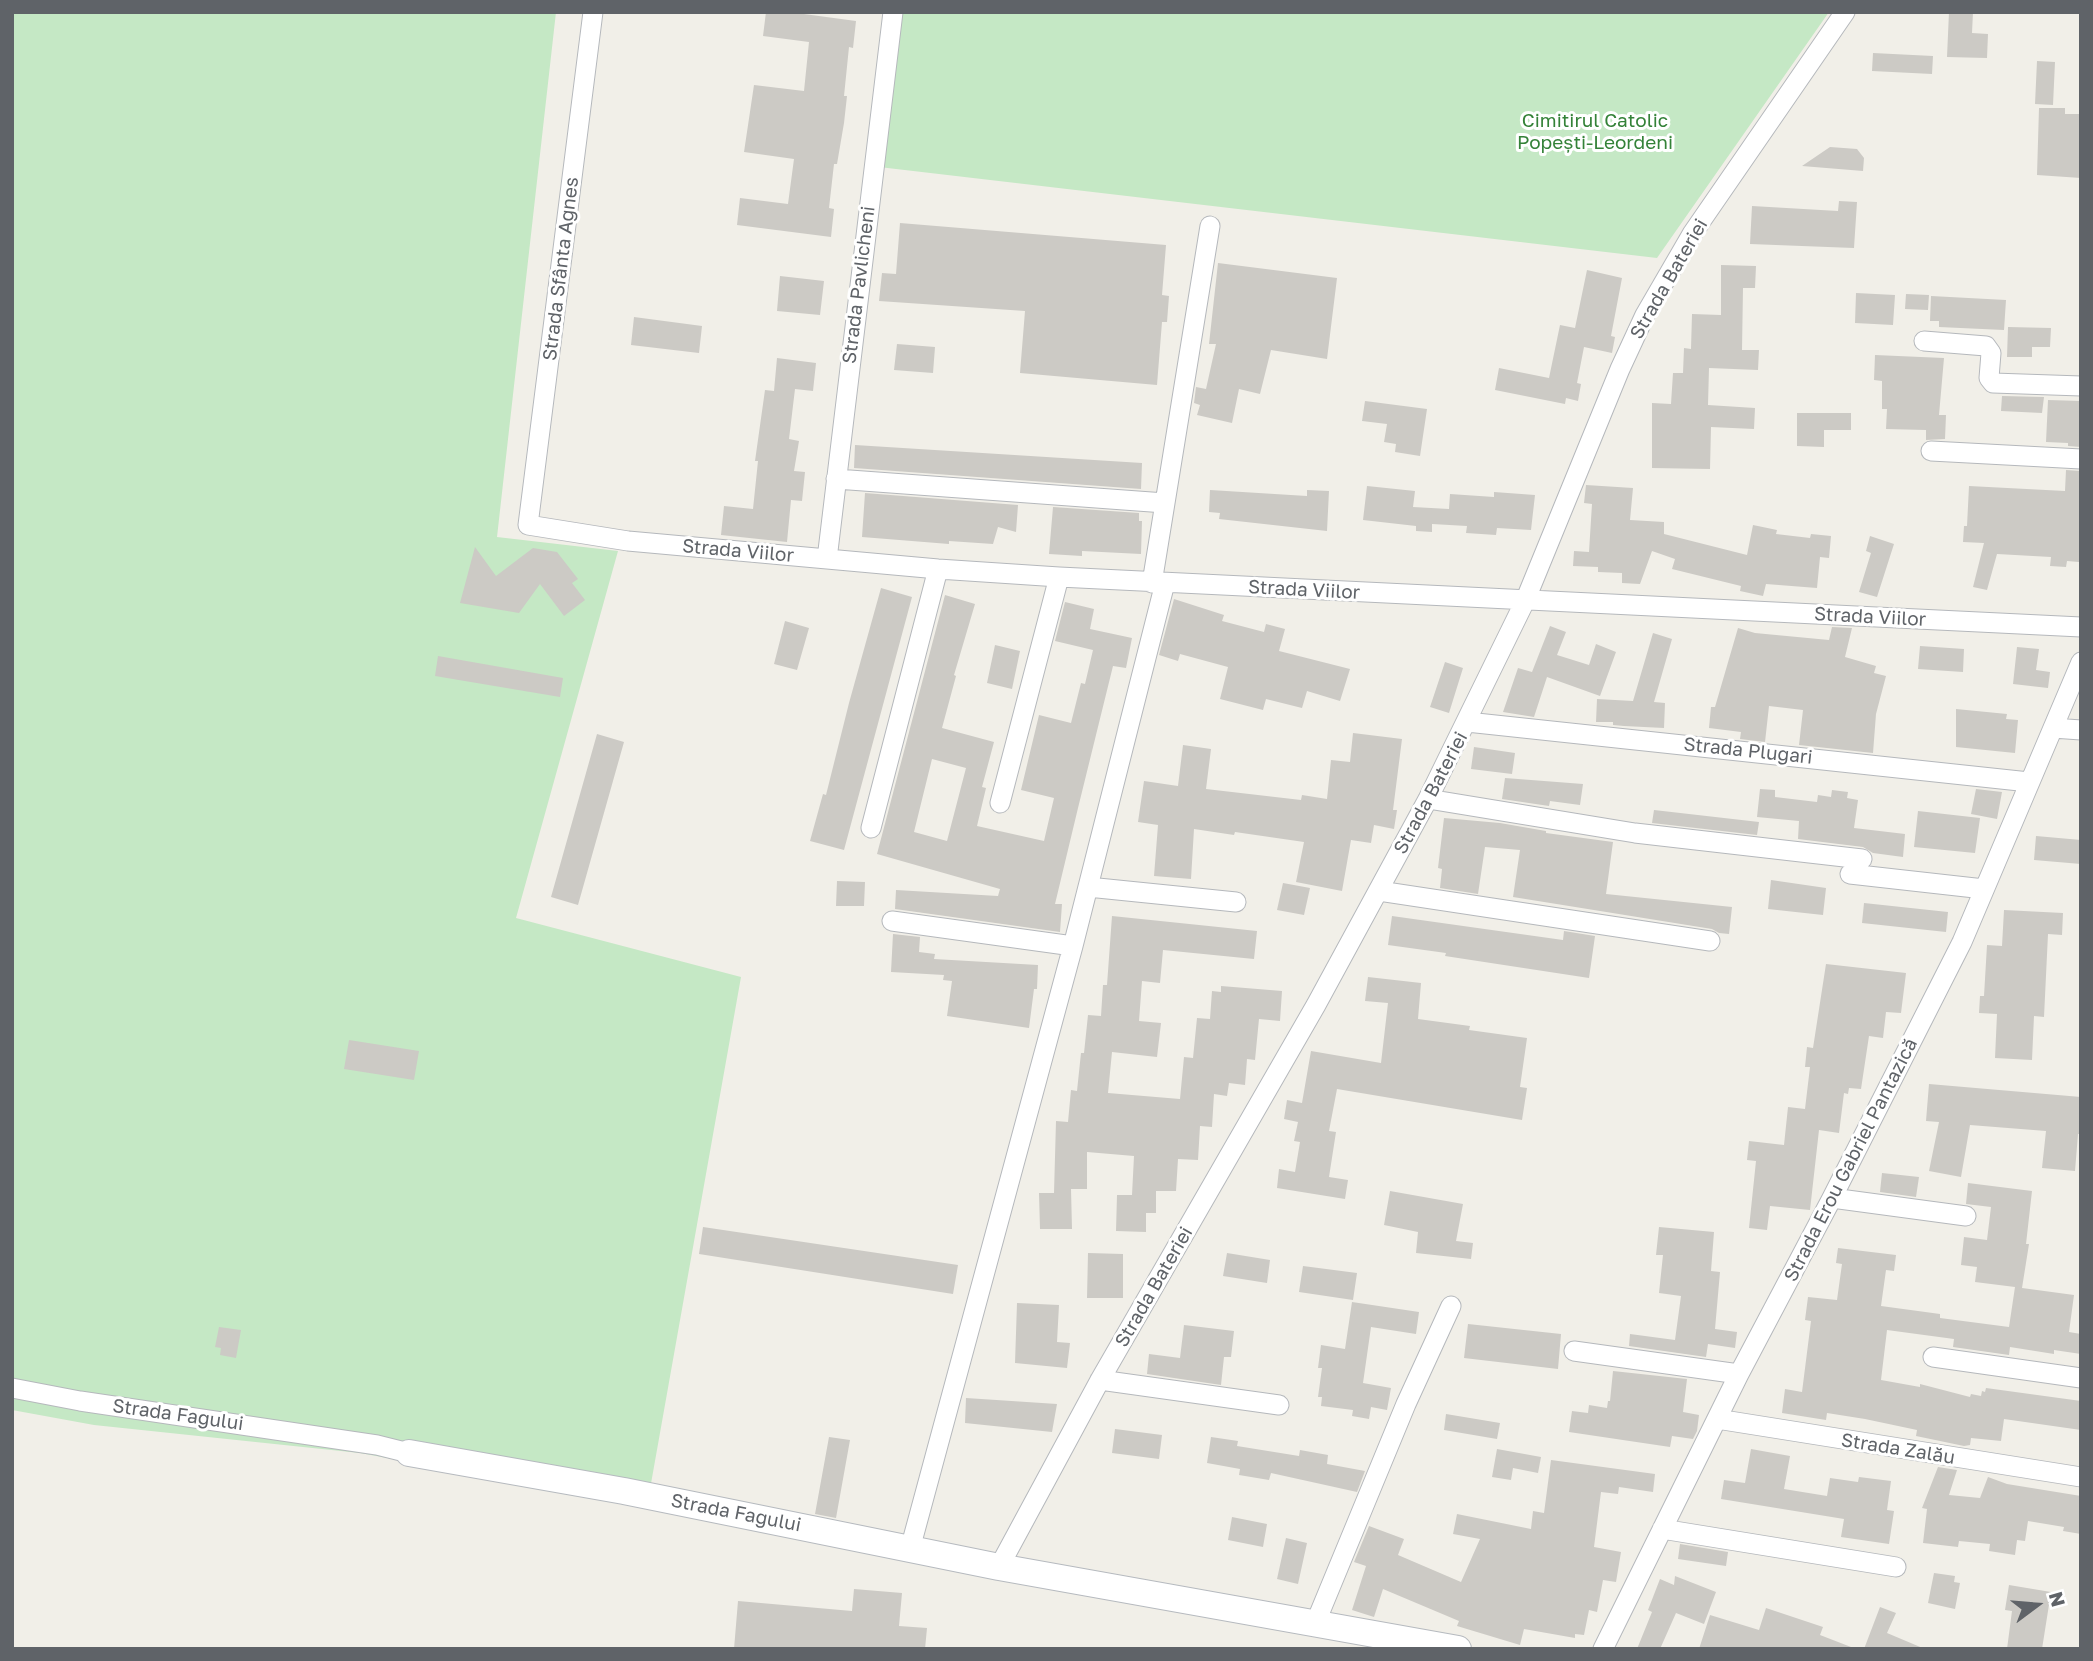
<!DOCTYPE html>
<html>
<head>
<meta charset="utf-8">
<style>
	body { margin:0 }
	#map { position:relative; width:2093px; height:1661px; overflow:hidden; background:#f1efe8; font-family:"Golos Text",sans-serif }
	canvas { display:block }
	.frame { position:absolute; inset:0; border:14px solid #5f6368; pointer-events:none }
	.north { position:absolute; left:2002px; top:1570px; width:70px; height:70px; -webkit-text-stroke:5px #fff; paint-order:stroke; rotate:74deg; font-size:19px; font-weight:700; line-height:28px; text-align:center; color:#5f6368 }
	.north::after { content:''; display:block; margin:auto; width:24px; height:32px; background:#5f6368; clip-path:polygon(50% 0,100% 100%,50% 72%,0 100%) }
</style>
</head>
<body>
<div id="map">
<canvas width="2093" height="1661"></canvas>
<div class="frame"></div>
<div class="north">N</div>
</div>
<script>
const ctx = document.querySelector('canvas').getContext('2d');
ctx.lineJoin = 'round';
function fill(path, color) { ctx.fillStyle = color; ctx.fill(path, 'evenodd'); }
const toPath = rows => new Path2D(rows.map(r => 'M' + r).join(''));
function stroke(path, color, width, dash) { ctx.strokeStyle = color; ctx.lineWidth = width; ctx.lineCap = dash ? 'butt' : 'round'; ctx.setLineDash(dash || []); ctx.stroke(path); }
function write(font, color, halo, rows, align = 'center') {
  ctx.font = font + ' "Golos Text",sans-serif'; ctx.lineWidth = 6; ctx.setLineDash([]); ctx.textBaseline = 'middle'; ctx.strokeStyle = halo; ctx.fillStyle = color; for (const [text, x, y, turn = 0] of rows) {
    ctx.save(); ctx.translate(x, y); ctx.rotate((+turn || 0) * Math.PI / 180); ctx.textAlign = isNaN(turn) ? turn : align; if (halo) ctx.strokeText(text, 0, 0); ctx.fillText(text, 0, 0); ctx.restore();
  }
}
fill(toPath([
	[12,12,556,12,497,537,618,551,516,918,741,977,647,1506,360,1453,94,1425,12,1410],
	[898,12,1829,12,1657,258,879,167]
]), '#c5e8c5');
fill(toPath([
	[766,12,789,12,856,21,853,48,849,47,844,96,847,96,844,123,837,164,834,164,829,208,834,209,831,237,737,225,740,198,788,204,794,159,744,152,754,85,804,91,809,42,763,36],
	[1949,12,1973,12,1972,33,1988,34,1987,58,1947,57],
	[1873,53,1933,56,1932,74,1872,71],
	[2037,61,2055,62,2053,105,2035,104],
	[2039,108,2065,108,2065,114,2081,114,2081,178,2037,175],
	[1830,147,1857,149,1864,158,1863,171,1802,166],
	[1839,201,1857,202,1854,248,1750,244,1752,206,1838,211],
	[900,223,1166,245,1162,295,1169,296,1167,322,1162,322,1157,385,1020,373,1025,311,879,301,882,273,896,274],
	[1218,263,1337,278,1327,359,1271,350,1260,394,1239,389,1232,423,1197,415,1200,405,1194,403,1196,387,1206,389,1216,344,1209,344],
	[1721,265,1756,266,1755,288,1743,288,1742,350,1759,350,1758,370,1709,368,1708,405,1755,408,1754,429,1711,427,1710,469,1652,468,1652,403,1671,404,1673,373,1683,373,1684,348,1691,349,1692,314,1721,315],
	[1587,270,1622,278,1611,336,1615,337,1612,353,1584,347,1577,383,1581,384,1578,401,1566,398,1565,404,1495,390,1499,368,1549,378,1560,325,1575,328],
	[780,276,824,281,820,315,777,311],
	[1856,293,1895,295,1893,325,1855,323],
	[1906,294,1929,295,1928,310,1905,309],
	[1931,296,2006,300,2004,330,1939,327,1939,321,1930,321],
	[634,317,702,326,699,353,631,345],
	[2008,327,2051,328,2050,347,2032,347,2032,357,2007,357],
	[897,344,935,347,933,373,894,370],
	[1875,355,1944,358,1939,415,1946,415,1945,439,1926,440,1926,430,1886,429,1887,409,1882,409,1882,381,1874,380],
	[777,358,816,363,813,391,795,389,789,439,799,441,794,471,805,472,802,501,791,500,787,542,721,535,724,506,753,509,758,461,755,461,765,390,774,391],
	[2002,396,2044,397,2042,413,2001,411],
	[2048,400,2081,401,2081,447,2068,446,2068,443,2046,442],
	[1365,401,1427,409,1420,456,1395,452,1396,444,1384,442,1387,424,1362,421],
	[1797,413,1851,413,1851,430,1824,430,1824,447,1797,446],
	[855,445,1142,463,1141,489,854,468],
	[2066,470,2081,471,2081,558,2079,562,2067,561,2066,567,2050,566,2051,557,1997,554,1987,590,1973,587,1984,543,1963,542,1964,526,1967,526,1969,486,2065,491],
	[1586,485,1633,488,1630,520,1664,522,1664,534,1747,555,1753,525,1777,530,1776,534,1810,538,1811,534,1831,536,1829,558,1820,557,1817,588,1766,584,1763,596,1740,591,1741,586,1672,569,1675,559,1652,551,1640,584,1622,583,1622,573,1598,572,1598,567,1573,566,1574,551,1589,552,1592,504,1584,503],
	[1367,486,1415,491,1413,507,1449,509,1450,494,1494,497,1494,492,1535,495,1531,530,1497,528,1496,535,1466,533,1467,526,1432,524,1432,532,1416,531,1416,526,1363,520],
	[1210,490,1307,496,1307,490,1329,491,1327,531,1219,519,1220,513,1209,512],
	[865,493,1018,505,1016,532,998,527,993,544,949,541,949,544,862,537],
	[1053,507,1139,513,1139,521,1142,521,1141,554,1082,551,1082,556,1049,554],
	[1870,536,1894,544,1877,597,1859,592,1871,553,1866,551],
	[475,547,496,576,533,548,557,552,578,579,572,583,585,600,564,616,540,584,519,613,460,603],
	[881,588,912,597,844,850,810,841,823,794,826,795,849,703],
	[945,595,975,604,954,675,956,676,942,728,994,742,982,787,986,788,977,826,1044,841,1054,798,1021,790,1039,715,1071,723,1081,683,1085,684,1093,650,1055,641,1065,602,1094,609,1090,629,1132,638,1126,668,1113,666,1078,808,1055,904,1062,904,1060,932,895,909,896,890,998,896,1000,889,877,854],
	[932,759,966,768,947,841,914,832],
	[1174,599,1224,615,1222,621,1264,632,1266,624,1285,629,1279,651,1350,669,1340,701,1307,691,1302,708,1266,699,1263,710,1220,699,1228,667,1180,654,1178,661,1159,655],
	[785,621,809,628,797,670,774,664],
	[1550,626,1566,632,1557,655,1589,665,1596,644,1616,652,1600,696,1547,677,1534,717,1503,712,1518,668,1532,672],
	[1832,627,1852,628,1845,657,1876,666,1874,673,1886,676,1876,714,1873,753,1799,745,1803,710,1769,706,1765,742,1740,739,1741,732,1709,728,1711,707,1715,707,1738,628,1755,633,1829,640],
	[1653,633,1672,639,1654,702,1665,703,1664,728,1624,726,1613,725,1613,722,1596,722,1597,699,1633,701],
	[995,645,1020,651,1012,689,987,683],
	[1920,646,1964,649,1963,672,1918,669],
	[2017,647,2039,649,2036,670,2050,672,2048,688,2013,684],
	[438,656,563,678,560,697,435,676],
	[1445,662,1463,668,1449,713,1430,707],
	[1956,709,2007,714,2006,719,2018,720,2015,753,1956,747],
	[1353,733,1402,739,1393,810,1397,810,1394,829,1374,825,1371,843,1351,840,1342,891,1296,882,1304,842,1235,832,1234,835,1194,829,1191,879,1154,876,1158,825,1138,822,1144,781,1178,786,1183,745,1211,749,1206,789,1301,800,1302,795,1327,799,1331,760,1350,762],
	[597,734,624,742,578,905,551,897],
	[1474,747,1515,753,1512,774,1471,769],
	[1505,778,1583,784,1580,805,1550,801,1549,806,1502,799],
	[1760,789,1775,790,1775,797,1817,802,1818,795,1831,797,1832,790,1848,792,1847,798,1858,800,1854,828,1905,834,1903,857,1873,853,1863,847,1798,839,1799,821,1757,817],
	[1976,789,2002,792,1997,819,1971,814],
	[1654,810,1759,822,1757,835,1652,823],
	[1918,811,1980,818,1975,853,1914,847],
	[1444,818,1500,823,1546,831,1546,833,1613,842,1606,894,1732,907,1729,934,1719,933,1712,929,1513,897,1520,850,1485,847,1478,894,1440,888,1442,869,1438,868],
	[2036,836,2081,840,2081,864,2034,860],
	[1771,880,1826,888,1823,915,1768,909],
	[837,881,865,882,864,906,836,906],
	[1283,883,1310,888,1304,915,1277,910],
	[1864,903,1948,912,1946,932,1862,923],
	[2004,910,2063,913,2062,935,2048,934,2044,1017,2034,1016,2032,1060,1995,1058,1997,1014,1979,1013,1980,996,1984,996,1987,945,2002,946],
	[1112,916,1257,931,1254,959,1163,950,1160,983,1142,981,1139,1021,1161,1023,1157,1057,1112,1052,1108,1093,1180,1099,1184,1057,1193,1058,1197,1018,1210,1019,1212,991,1221,992,1221,986,1282,991,1280,1021,1259,1019,1255,1060,1247,1059,1245,1085,1229,1083,1227,1096,1214,1094,1212,1127,1200,1126,1198,1160,1178,1159,1176,1191,1156,1191,1156,1213,1146,1213,1146,1232,1116,1231,1117,1195,1132,1195,1134,1156,1087,1152,1087,1189,1071,1189,1072,1229,1040,1229,1039,1193,1054,1193,1056,1121,1068,1122,1071,1090,1077,1091,1081,1053,1084,1053,1088,1015,1101,1016,1103,985,1107,985],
	[1392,916,1563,940,1564,931,1595,936,1589,978,1445,956,1446,953,1388,945],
	[893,934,920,937,919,952,935,954,934,959,1038,965,1037,989,1034,989,1029,1028,947,1016,952,981,943,980,944,975,891,972],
	[1826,964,1906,973,1901,1013,1886,1012,1883,1038,1869,1036,1861,1089,1849,1088,1848,1094,1844,1093,1839,1133,1819,1130,1810,1210,1770,1206,1767,1230,1749,1228,1756,1161,1747,1160,1749,1141,1784,1145,1788,1107,1805,1109,1810,1067,1805,1067,1807,1047,1813,1048],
	[1368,977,1421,983,1418,1019,1470,1026,1469,1030,1527,1038,1520,1087,1527,1088,1522,1120,1337,1089,1329,1131,1336,1132,1329,1177,1348,1180,1345,1199,1277,1188,1279,1169,1295,1172,1300,1142,1294,1141,1298,1122,1284,1119,1287,1100,1302,1103,1311,1051,1381,1063,1388,1003,1365,1001],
	[349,1040,419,1051,414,1080,344,1069],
	[1929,1084,2081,1097,2081,1134,2078,1134,2075,1171,2042,1168,2046,1131,1970,1125,1961,1177,1929,1171,1939,1122,1926,1121],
	[1882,1173,1919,1177,1916,1197,1880,1192],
	[1968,1183,2032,1191,2026,1244,2029,1244,2022,1288,2074,1295,2069,1332,2081,1334,2081,1354,2054,1350,2054,1354,2010,1347,2009,1355,1953,1347,1954,1339,1887,1330,1881,1380,1920,1387,1920,1384,1970,1397,1971,1394,1981,1396,1982,1391,1985,1392,1986,1388,2081,1401,2081,1430,2004,1419,2001,1441,1971,1438,1970,1445,1964,1446,1916,1436,1917,1430,1865,1419,1827,1413,1826,1420,1782,1413,1785,1389,1802,1392,1811,1321,1805,1320,1808,1297,1837,1300,1842,1264,1836,1263,1838,1248,1896,1255,1894,1271,1886,1270,1881,1306,1940,1314,1940,1318,2009,1327,2015,1287,1975,1282,1977,1267,1961,1265,1964,1237,1987,1240,1991,1207,1966,1204],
	[1390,1191,1463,1204,1456,1241,1473,1243,1471,1259,1416,1253,1418,1232,1384,1225],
	[703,1227,958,1265,953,1294,699,1254],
	[1659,1227,1714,1232,1711,1271,1720,1272,1715,1329,1737,1332,1735,1348,1708,1344,1706,1357,1629,1346,1630,1334,1675,1340,1681,1296,1659,1293,1663,1255,1656,1255],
	[1088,1253,1123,1254,1123,1298,1087,1298],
	[1227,1253,1270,1260,1267,1283,1223,1276],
	[1303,1266,1357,1273,1353,1300,1299,1292],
	[1352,1302,1419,1312,1416,1334,1371,1327,1363,1383,1391,1388,1387,1410,1371,1407,1369,1419,1352,1416,1353,1410,1321,1406,1322,1397,1318,1397,1322,1368,1318,1368,1321,1345,1345,1349],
	[1017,1303,1059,1305,1057,1342,1070,1343,1067,1368,1015,1363],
	[1468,1324,1561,1334,1558,1369,1464,1358],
	[1184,1325,1234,1331,1231,1357,1224,1357,1221,1385,1147,1374,1149,1354,1180,1358],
	[219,1327,241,1330,236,1358,220,1355,221,1348,215,1347],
	[1613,1371,1687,1379,1683,1412,1699,1415,1697,1431,1693,1439,1672,1436,1670,1447,1569,1432,1572,1411,1588,1413,1589,1405,1607,1408,1608,1401,1610,1401],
	[966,1398,1057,1404,1052,1432,965,1423],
	[1446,1414,1500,1423,1497,1439,1444,1430],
	[1115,1429,1162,1435,1159,1459,1112,1453],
	[829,1437,850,1440,836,1518,815,1514],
	[1211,1437,1238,1441,1237,1446,1299,1456,1300,1450,1328,1455,1327,1464,1365,1471,1357,1492,1271,1473,1269,1480,1239,1475,1240,1469,1207,1463],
	[1497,1449,1541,1457,1538,1473,1513,1468,1511,1480,1492,1477],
	[1751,1449,1790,1456,1784,1489,1827,1496,1830,1478,1858,1482,1859,1477,1891,1481,1887,1510,1894,1511,1889,1544,1841,1537,1844,1519,1721,1499,1724,1480,1745,1483],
	[1551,1460,1655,1474,1653,1492,1619,1487,1618,1494,1601,1492,1594,1547,1621,1552,1616,1582,1603,1580,1597,1612,1589,1610,1584,1635,1575,1634,1575,1638,1524,1629,1520,1645,1457,1626,1459,1621,1383,1589,1374,1617,1352,1610,1366,1566,1354,1562,1369,1526,1404,1539,1398,1555,1461,1582,1480,1539,1453,1534,1457,1514,1531,1529,1533,1511,1544,1513],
	[1938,1467,1957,1470,1949,1495,1980,1498,1988,1477,2007,1484,2081,1496,2081,1534,2063,1531,2064,1527,2028,1521,2025,1541,2017,1540,2015,1555,1989,1551,1990,1544,1959,1541,1958,1547,1923,1543,1927,1509,1922,1508],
	[1232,1517,1267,1524,1263,1547,1228,1540],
	[1286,1538,1307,1543,1298,1584,1277,1579],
	[1680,1544,1728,1552,1726,1566,1678,1559],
	[1934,1573,1955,1576,1954,1582,1960,1583,1955,1609,1928,1603],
	[1675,1576,1716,1592,1704,1624,1676,1613,1660,1649,1637,1649,1652,1612,1648,1610,1660,1579,1674,1585],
	[2009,1585,2051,1592,2042,1649,2007,1649,2012,1611,2005,1610],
	[854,1589,902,1593,899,1626,927,1628,925,1649,734,1649,738,1601,852,1611],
	[1880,1607,1896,1613,1887,1633,1925,1649,1864,1649],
	[1766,1608,1823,1627,1820,1635,1851,1647,1851,1649,1699,1649,1710,1615,1759,1630]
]), '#cccac5');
const street = toPath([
	[593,12,528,525,628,541,938,569,1059,577,2081,627],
	[1924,341,1986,346,1991,353,1989,378,1993,383,2081,386],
	[1931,451,2081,459],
	[836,479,1165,503],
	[827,559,893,12],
	[1152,583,1210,226],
	[1467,722,2029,782],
	[2053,728,2081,730],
	[1428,799,1635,833,1862,859],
	[1000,803,1059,577],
	[871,828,938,569],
	[1850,874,1984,889],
	[1088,887,1236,902],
	[1379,891,1710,941],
	[892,921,1073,946],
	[1832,1198,1966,1216],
	[1574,1351,1739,1374],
	[1933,1357,2081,1378],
	[1100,1380,1279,1405],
	[12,1388,80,1401,377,1445,409,1453],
	[1717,1419,2081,1477],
	[1662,1529,1896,1567],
	[910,1549,1073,946,1165,583],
	[999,1567,1100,1380,1316,1005,1428,799,1525,601,1620,369,1645,315,1692,234,1845,12],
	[1315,1624,1406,1404,1451,1306],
	[1603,1649,1739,1374,1832,1198,1962,942,2081,662]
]);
const secondary = toPath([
	[409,1453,624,1491,999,1567,1458,1649]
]);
stroke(street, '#b5b8bc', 21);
stroke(secondary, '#b6babf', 28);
stroke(street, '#fff', 19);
stroke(secondary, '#fff', 26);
write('19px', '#348238', '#fff', [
	["Cimitirul Catolic",1595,121],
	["Popești-Leordeni",1595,143]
]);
write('19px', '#5f6368', '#fff', [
	["Strada Sfânta Agnes",561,269,-83],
	["Strada Bateriei",1669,279,-60],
	["Strada Pavlicheni",859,285,-83],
	["Strada Viilor",738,551,5],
	["Strada Viilor",1304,590,3],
	["Strada Viilor",1870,617,3],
	["Strada Plugari",1748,751,6],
	["Strada Bateriei",1431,793,-62],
	["Strada Erou Gabriel Pantazică",1851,1160,-63],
	["Strada Bateriei",1154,1287,-60],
	["Strada Fagului",178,1415,8],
	["Strada Zalău",1898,1449,9],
	["Strada Fagului",736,1513,11]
]);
</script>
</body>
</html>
